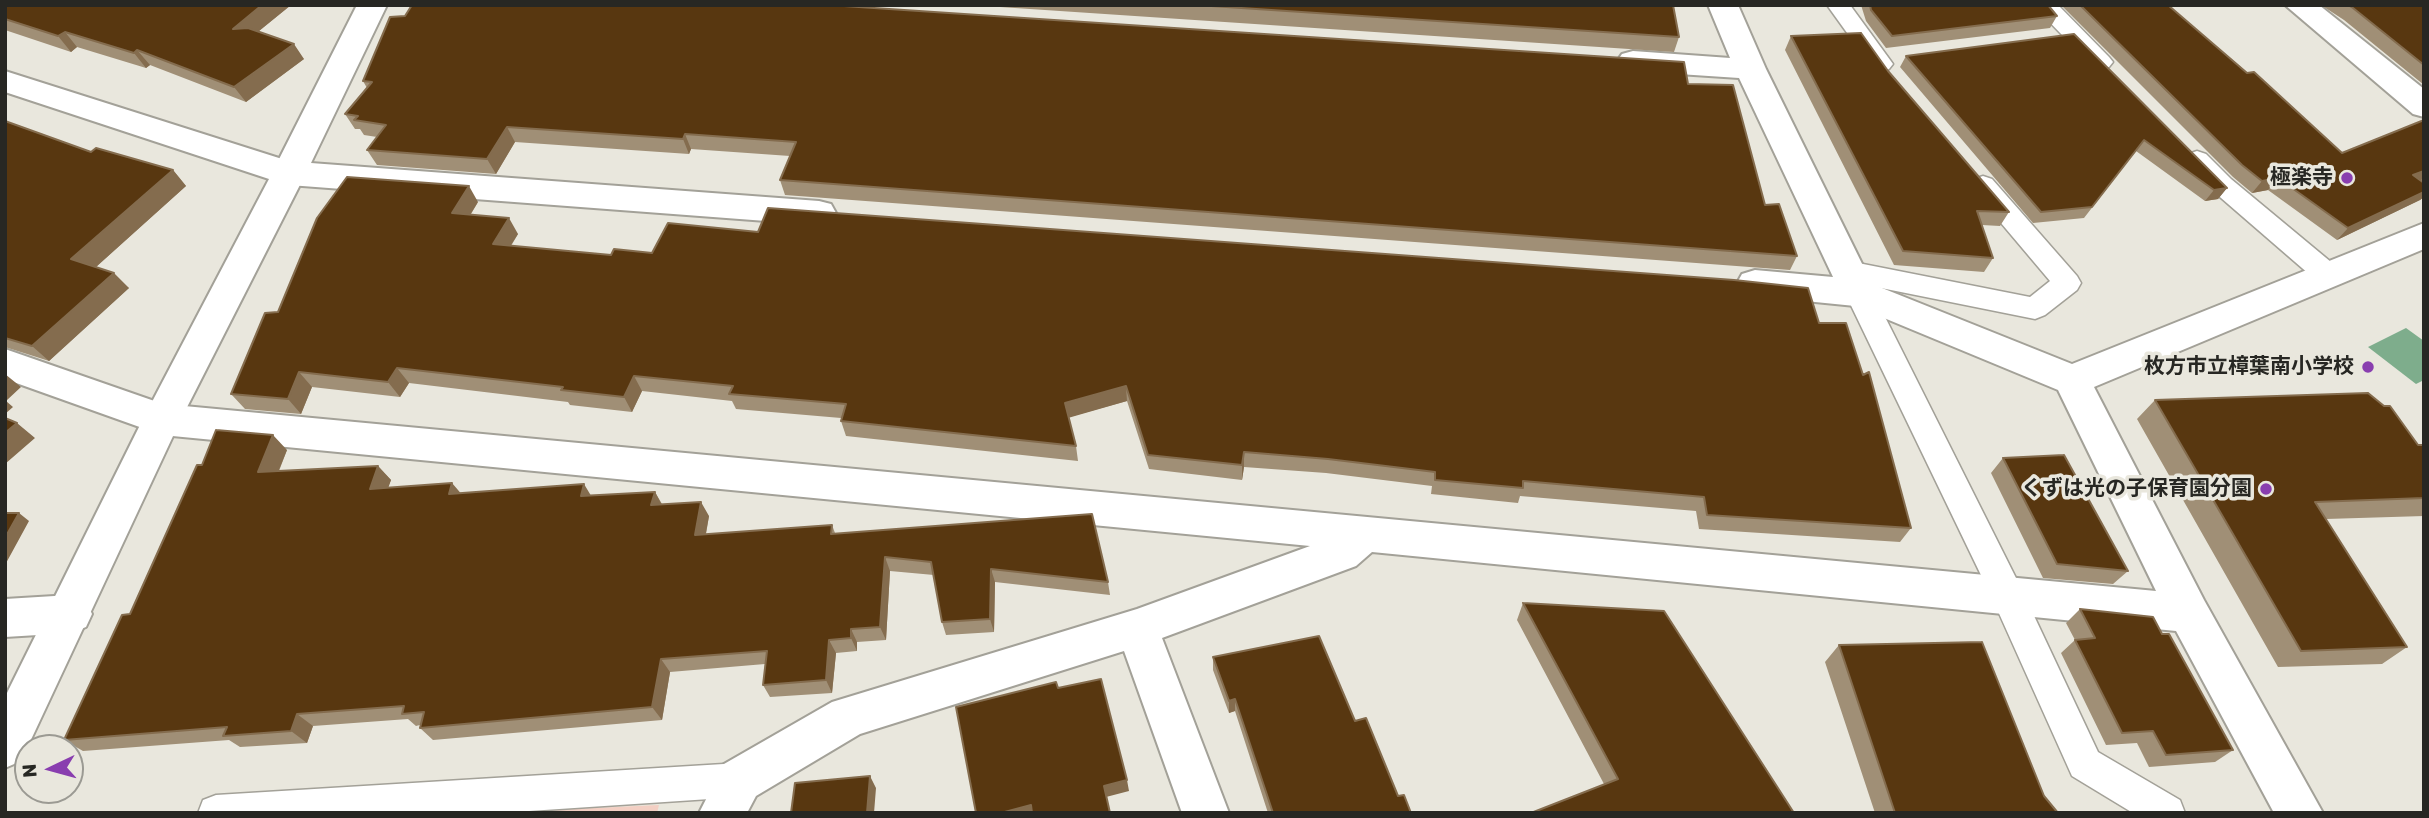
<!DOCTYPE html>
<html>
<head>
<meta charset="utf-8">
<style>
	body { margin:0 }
	#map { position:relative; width:2429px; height:818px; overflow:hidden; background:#e9e7dd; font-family:Rubik,sans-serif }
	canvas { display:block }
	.frame { position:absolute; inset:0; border:7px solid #272723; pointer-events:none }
	.north { position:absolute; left:14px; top:734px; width:70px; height:70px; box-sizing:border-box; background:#e9e7dd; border:2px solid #9b9a93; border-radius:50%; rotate:265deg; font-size:19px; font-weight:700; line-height:28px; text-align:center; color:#272723 }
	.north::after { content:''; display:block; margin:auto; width:24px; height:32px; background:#893eaf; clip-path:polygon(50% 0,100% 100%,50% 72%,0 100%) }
</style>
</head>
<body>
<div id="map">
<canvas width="2429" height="818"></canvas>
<div class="frame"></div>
<div class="north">N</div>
</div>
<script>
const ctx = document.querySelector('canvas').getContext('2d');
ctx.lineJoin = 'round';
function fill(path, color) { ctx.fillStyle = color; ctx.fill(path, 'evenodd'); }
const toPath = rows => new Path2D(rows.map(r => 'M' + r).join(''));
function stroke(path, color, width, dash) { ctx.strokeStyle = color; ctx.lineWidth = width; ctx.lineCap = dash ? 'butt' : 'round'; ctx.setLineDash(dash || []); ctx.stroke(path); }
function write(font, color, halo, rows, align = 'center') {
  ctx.font = font + ' Rubik,"Noto Sans JP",sans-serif'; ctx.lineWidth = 7; ctx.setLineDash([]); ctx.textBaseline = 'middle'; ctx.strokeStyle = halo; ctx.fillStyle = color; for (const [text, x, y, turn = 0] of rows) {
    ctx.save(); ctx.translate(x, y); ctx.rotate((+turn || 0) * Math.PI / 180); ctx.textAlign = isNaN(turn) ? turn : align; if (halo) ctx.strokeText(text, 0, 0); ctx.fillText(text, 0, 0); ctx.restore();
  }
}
fill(toPath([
	[659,805,657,813,489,813]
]), '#f3cfc3');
fill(toPath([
	[2406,328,2424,341,2424,380,2416,384,2368,347]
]), '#7ead8c');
const service = toPath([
	[1827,5,1850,5,1893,64,1889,69,1881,72,1873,69,1827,5],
	[2033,5,2058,5,2109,57,2113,62,2109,67,2101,70,2093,67,2033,5],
	[2197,151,2206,154,2231,179,2337,267,2341,274,2337,281,2327,284,2317,281,2213,191,2184,160,2188,154,2197,151],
	[1983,176,1992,179,2077,276,2081,283,2077,290,2045,315,2035,319,1866,285,1873,293,2020,586,2098,752,2180,800,2185,813,2133,813,2072,776,1993,600,1845,293,1849,286,1858,283,1838,278,1834,271,1838,264,1848,261,2030,297,2050,281,1974,191,1970,185,1974,179,1983,176],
	[740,763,753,768,758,780,753,792,740,797,499,813,198,813,203,800,216,795,740,763]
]);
const minor = toPath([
	[357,5,387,5,311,163,819,201,831,204,836,213,831,222,819,225,289,185,277,181,272,173,357,5],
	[1708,5,1738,5,1766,69,1872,284,2072,364,2424,223,2424,249,2094,387,2204,600,2323,813,2274,813,2176,631,1372,552,1356,566,1162,638,1229,813,1182,813,1124,651,860,734,756,796,747,813,699,813,724,764,832,702,1137,609,1310,546,162,435,5,379,5,349,163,404,2156,591,2058,390,1855,306,1755,296,1742,292,1737,283,1742,274,1755,270,1833,277,1739,78,1633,71,1622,68,1617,61,1622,54,1633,51,1730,58,1708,5],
	[2285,5,2319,5,2424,89,2424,117,2413,114,2285,5],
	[71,595,86,601,92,614,86,627,71,633,5,637,5,599,71,595]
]);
const tertiary = toPath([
	[5,71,301,165,306,173,181,419,21,761,5,768,5,697,143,419,269,179,5,92,5,71]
]);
stroke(service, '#a3a198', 3);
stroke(minor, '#a3a198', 4);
stroke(tertiary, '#a3a198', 4);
fill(service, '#fff');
fill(minor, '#fff');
fill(tertiary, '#fff');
fill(toPath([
	[5,5,291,5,259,31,304,59,246,102,150,65,146,68,77,47,71,52,5,30],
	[970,5,1673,5,1679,37,1674,52],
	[1861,5,2048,5,2057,16,2050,28,1886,48,1866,21],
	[2061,5,2168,5,2342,153,2420,180,2424,183,2424,197,2420,200,2337,240,2268,190,2252,193,2233,177],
	[2321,5,2424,5,2424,85,2344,20],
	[405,16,1688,84,1797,256,1790,270,785,195,780,180,790,156,691,149,689,154,515,142,496,174,377,165,367,150,377,137,364,135,360,129,355,129,345,114,367,88,363,81],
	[2074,34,2227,188,2218,199,2205,201,2136,151,2084,218,2033,223,1900,67,1906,56],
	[1791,36,1888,71,2009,212,2000,226,1982,225,1993,258,1984,272,1894,265,1785,50],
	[5,121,91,152,173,170,186,186,96,267,129,288,49,361,5,347],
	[478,202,471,214,518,234,511,246,611,255,652,253,758,232,1819,323,1911,528,1900,542,1699,529,1696,511,1520,496,1518,503,1431,494,1432,486,1326,473,1244,467,1242,480,1149,469,1127,401,1069,417,1076,446,1078,461,846,436,841,421,841,418,736,409,732,401,642,391,632,412,570,405,568,402,409,383,400,397,312,387,301,414,245,409,231,394,278,312],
	[2155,400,2418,445,2424,445,2424,516,2326,519,2407,647,2382,664,2278,667,2137,419],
	[287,450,279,471,378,466,391,480,388,487,461,493,591,496,655,492,662,504,709,516,706,534,832,525,835,533,1108,582,1110,595,995,582,994,632,946,635,942,622,934,575,890,571,886,640,857,642,857,651,836,653,832,693,770,697,763,685,765,664,670,672,662,720,433,740,420,728,420,725,416,726,408,719,313,726,307,743,240,747,229,740,83,751,64,740,130,614,202,465],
	[2003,458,2128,571,2113,584,2043,578,1991,473],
	[1523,603,1794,813,1604,784,1517,620],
	[2080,609,2162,634,2233,750,2215,762,2149,767,2137,743,2106,745,2061,653,2075,640,2066,623],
	[1839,645,2044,796,2058,813,1875,813,1825,662],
	[1213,657,1355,721,1398,796,1411,813,1268,813,1235,711,1229,713,1213,670]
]), '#a08f76');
fill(toPath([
	[262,5,291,5,243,44,233,29],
	[65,32,77,47,71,52,58,36],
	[294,44,304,59,246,102,234,87],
	[137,50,150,65,146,68,134,53],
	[507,127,515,142,496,174,487,159],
	[685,134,691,149,689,154,683,139],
	[173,170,186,186,87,275,71,259],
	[2424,171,2424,179,2402,187,2413,175],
	[2278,178,2268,190,2252,193,2262,181],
	[469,186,478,202,462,228,452,213],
	[2227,188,2218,199,2205,201,2214,190],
	[2424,192,2424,197,2420,200,2337,240,2348,228],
	[509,218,518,234,502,259,493,244],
	[114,273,129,288,49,361,32,346],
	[397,368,409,383,400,397,388,382],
	[299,372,312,387,301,414,288,399],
	[5,374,21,387,6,401,13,407,5,414],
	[634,376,642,391,632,412,624,397],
	[1126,386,1127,401,1068,418,1065,403],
	[17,423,35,438,5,464,5,433],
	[273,435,287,450,272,487,258,472],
	[1244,452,1244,467,1242,480,1242,465],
	[378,466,391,480,383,503,370,489],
	[452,483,464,497,449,494],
	[584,484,593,499,581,496],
	[655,492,663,507,651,505],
	[701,502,709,516,703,549,695,535],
	[19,513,29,521,5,565,5,538],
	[885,557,890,571,886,640,880,627],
	[991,569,995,582,994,632,990,619],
	[851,629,857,642,857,651,851,638],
	[829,640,836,653,832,693,826,680],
	[661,659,670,672,662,720,652,707],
	[1235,699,1235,711,1229,713,1229,701],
	[297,714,313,726,307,743,291,731],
	[870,776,876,788,874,813,867,813],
	[1127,780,1129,791,1106,797,1104,786],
	[1031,805,1033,813,1001,813]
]), '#846c4e');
const building = toPath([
	[5,5,262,5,233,29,248,28,294,44,234,87,137,50,134,53,65,32,58,36,5,19,5,5],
	[412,5,829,5,1684,62,1688,84,1733,85,1765,205,1779,204,1797,256,780,180,796,142,685,134,683,139,507,127,487,159,367,150,386,125,354,120,358,116,345,114,372,82,363,81,390,17,405,16,412,5],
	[1196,5,1673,5,1679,37,1196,5],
	[1870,5,2048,5,2057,16,1892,36,1871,10,1870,5],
	[2080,5,2168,5,2247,73,2254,72,2342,153,2424,120,2424,171,2413,175,2424,183,2424,192,2348,228,2278,178,2262,181,2242,165,2080,5],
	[2348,5,2424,5,2424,65,2353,8,2348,5],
	[1861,33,1888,71,2009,212,1977,211,1993,258,1903,251,1791,36,1861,33],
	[2074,34,2227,188,2214,190,2144,140,2092,207,2041,212,1906,56,2074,34],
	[5,121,91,152,96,148,173,170,71,259,114,273,32,346,5,338,5,121],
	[347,177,469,186,452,213,509,218,493,244,611,255,614,249,652,253,668,223,758,232,768,208,1734,280,1808,288,1819,323,1846,323,1863,375,1869,372,1911,528,1707,515,1704,497,1523,481,1523,488,1435,480,1435,472,1328,459,1244,452,1242,465,1148,455,1126,386,1065,403,1076,446,841,421,846,404,729,394,733,386,634,376,624,397,561,390,563,387,397,368,388,382,299,372,288,399,231,394,265,313,278,312,317,218,347,177],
	[2368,393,2384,406,2390,406,2418,445,2424,445,2424,498,2315,502,2407,647,2301,651,2155,400,2368,393],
	[5,418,17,423,5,433,5,418],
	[216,430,273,435,258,472,378,466,370,489,452,483,449,494,584,484,581,496,655,492,651,505,701,502,695,535,832,525,831,534,1092,514,1108,582,991,569,990,619,942,622,931,562,885,557,880,627,851,629,851,638,829,640,826,680,763,685,767,651,661,659,652,707,420,728,424,712,402,714,404,706,297,714,291,731,223,736,227,727,64,740,122,615,130,614,197,465,202,465,216,430],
	[2064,455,2128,571,2057,564,2003,458,2064,455],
	[5,513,19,513,5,538,5,513],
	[1523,603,1664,611,1794,813,1531,813,1618,779,1523,603],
	[2080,609,2153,617,2162,634,2169,634,2233,750,2166,755,2153,731,2122,733,2075,640,2095,638,2080,609],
	[1319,636,1355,721,1366,718,1398,796,1404,795,1411,813,1273,813,1235,699,1229,701,1213,657,1319,636],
	[1982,642,2044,796,2058,813,1895,813,1839,645,1982,642],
	[1101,679,1127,780,1104,786,1110,813,1032,813,1031,805,1001,813,976,813,956,707,1056,682,1058,688,1101,679],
	[870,776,867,813,791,813,795,783,870,776]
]);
fill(building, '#583710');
stroke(building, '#846c4e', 2);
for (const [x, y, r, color] of [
	[2347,178,7,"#893eaf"],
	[2368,367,7,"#893eaf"],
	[2266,489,7,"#893eaf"]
]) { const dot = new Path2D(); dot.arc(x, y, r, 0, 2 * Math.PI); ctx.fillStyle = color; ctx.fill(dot); stroke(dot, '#e9e7dd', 2.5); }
write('bold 21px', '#272723', '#e9e7dd', [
	["極楽寺",2333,178],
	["枚方市立樟葉南小学校",2354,367],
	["くずは光の子保育園分園",2252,489]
], 'right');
</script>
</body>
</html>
